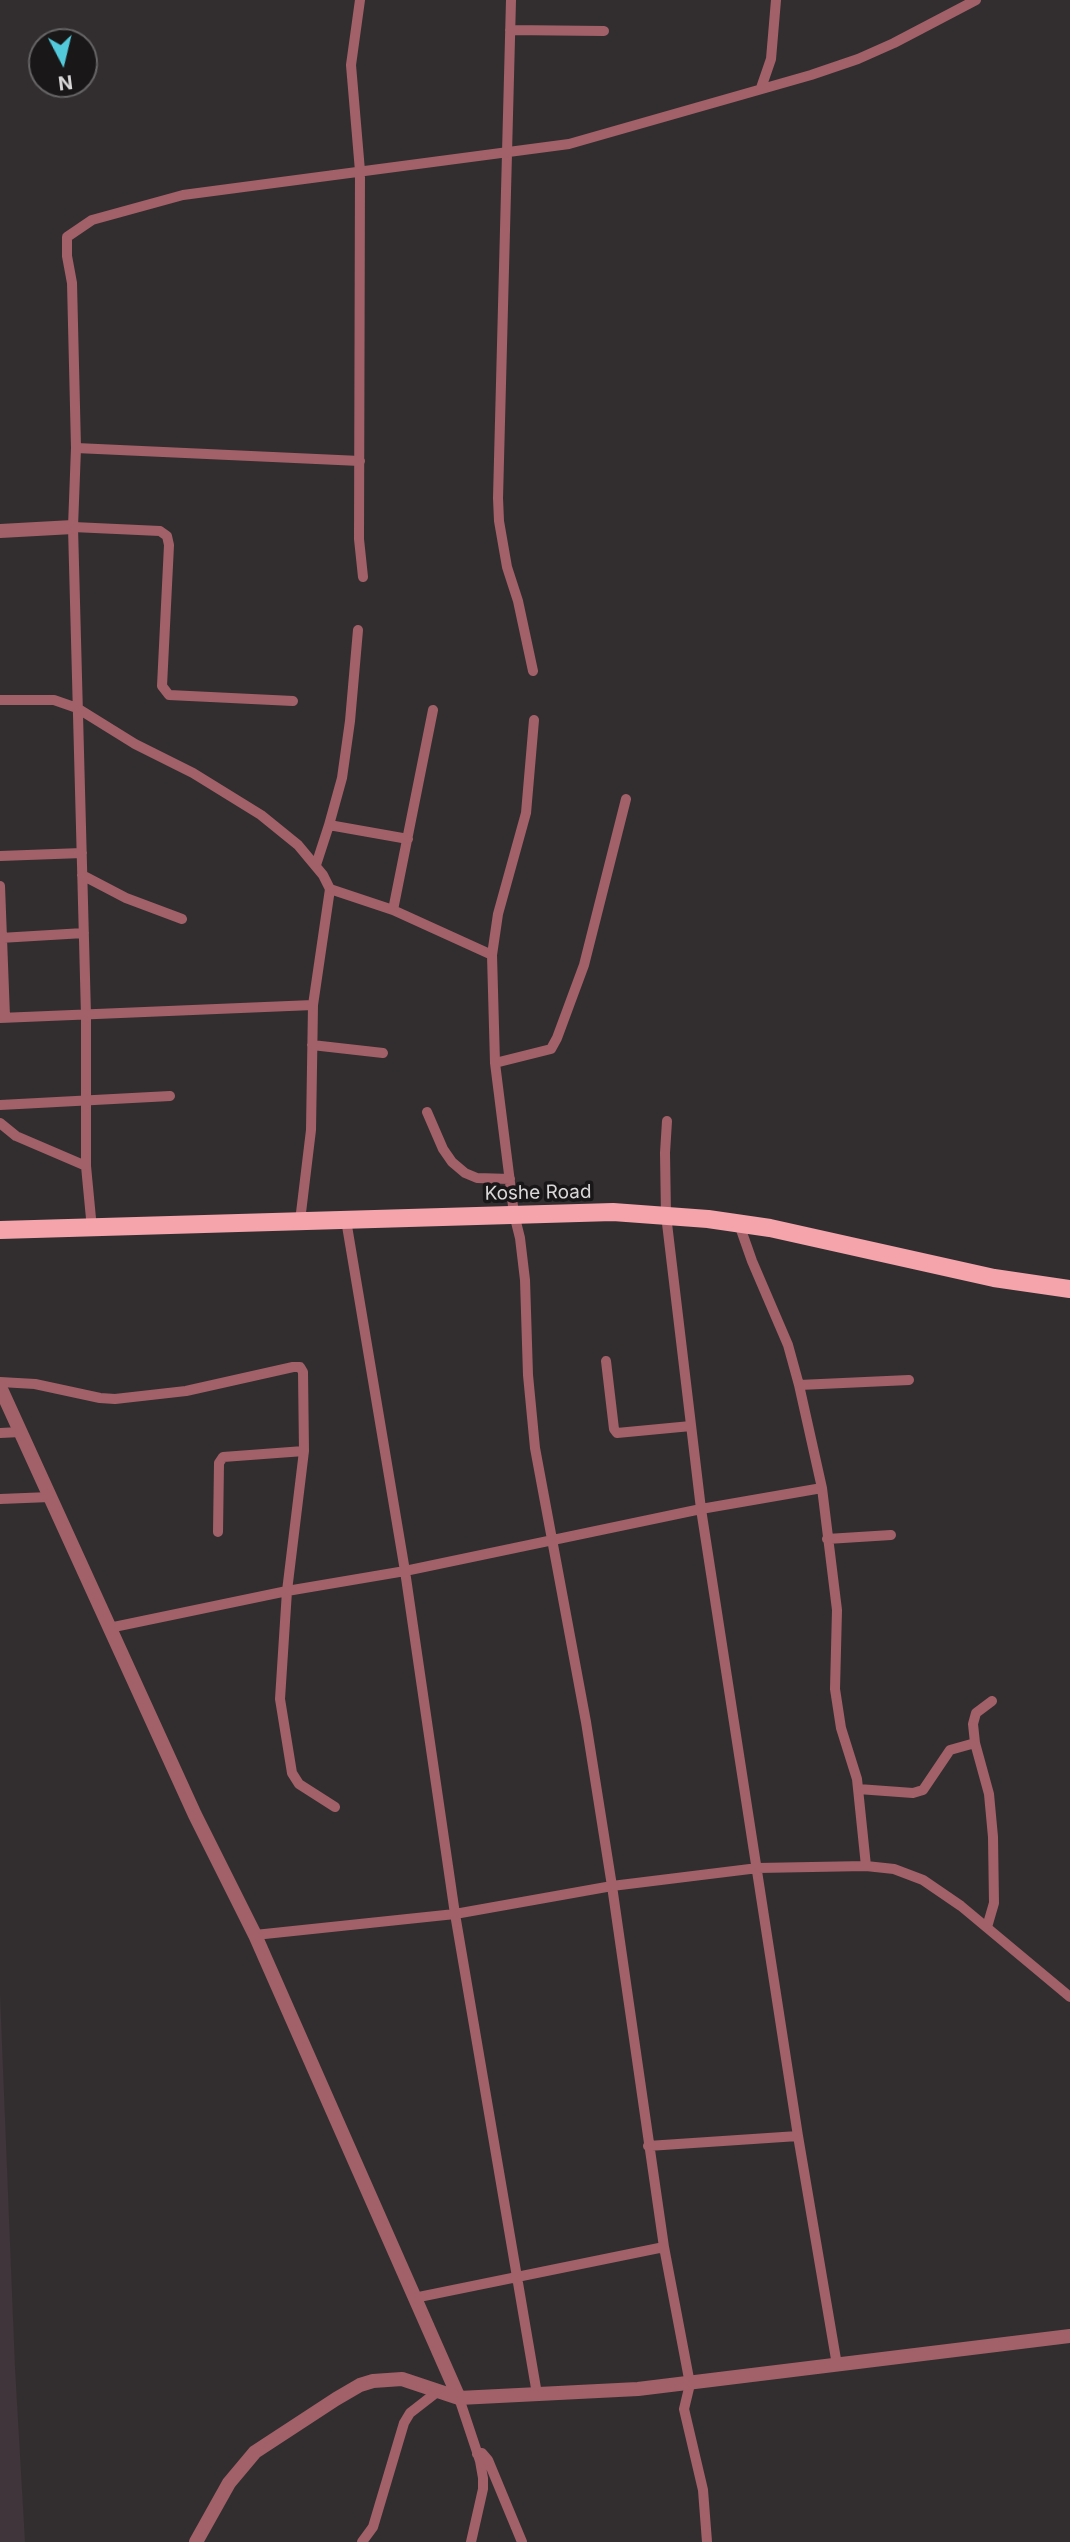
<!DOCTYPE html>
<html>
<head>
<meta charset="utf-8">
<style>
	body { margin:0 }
	#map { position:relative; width:1070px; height:2542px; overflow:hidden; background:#322e30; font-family:Inter,sans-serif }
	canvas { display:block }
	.north { position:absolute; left:28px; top:28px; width:70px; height:70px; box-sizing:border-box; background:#191718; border:2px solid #666465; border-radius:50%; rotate:173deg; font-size:19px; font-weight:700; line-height:28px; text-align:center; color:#dad7d8 }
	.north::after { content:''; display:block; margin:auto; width:24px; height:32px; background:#53cadc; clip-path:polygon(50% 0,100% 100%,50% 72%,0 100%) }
</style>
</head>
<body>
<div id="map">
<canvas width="1070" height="2542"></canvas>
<div class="north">N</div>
</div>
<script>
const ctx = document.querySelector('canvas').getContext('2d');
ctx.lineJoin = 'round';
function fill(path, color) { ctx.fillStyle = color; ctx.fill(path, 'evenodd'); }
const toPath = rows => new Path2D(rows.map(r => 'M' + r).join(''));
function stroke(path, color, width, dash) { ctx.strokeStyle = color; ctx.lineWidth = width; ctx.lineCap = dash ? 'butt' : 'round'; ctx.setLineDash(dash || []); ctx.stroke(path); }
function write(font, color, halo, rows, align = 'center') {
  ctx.font = font + ' Inter,sans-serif'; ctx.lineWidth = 7; ctx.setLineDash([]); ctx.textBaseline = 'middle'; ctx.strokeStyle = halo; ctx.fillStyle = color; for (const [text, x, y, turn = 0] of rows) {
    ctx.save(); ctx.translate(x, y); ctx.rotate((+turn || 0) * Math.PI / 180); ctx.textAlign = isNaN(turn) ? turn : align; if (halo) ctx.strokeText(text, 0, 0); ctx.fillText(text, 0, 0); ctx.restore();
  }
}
fill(toPath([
	[0,1994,15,2368,25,2542,0,2542]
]), '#3f353a');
stroke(toPath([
	[360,0,351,65,360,171,359,539,363,577],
	[511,0,498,498,499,521,507,567,518,601,533,671],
	[510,30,604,31],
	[761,88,771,59,776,0],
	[76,448,360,461],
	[73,527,160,531,167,536,169,545,162,686,169,695,293,701],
	[358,630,350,721,342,778,329,825,408,839],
	[0,700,54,700,77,708,135,744,193,773,261,815,298,845,323,875,330,889,313,1005,311,1130,300,1221],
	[534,720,526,813,498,914,492,955,495,1063,514,1214,520,1238,525,1280,528,1375,535,1448,586,1722,612,1886,664,2247,690,2384,684,2409,703,2490,707,2542],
	[0,856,82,853],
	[316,865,329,825],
	[82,875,126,898,182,919],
	[0,886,5,1017],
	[330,889,393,910,492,955],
	[393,910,433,710],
	[0,938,84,933],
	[0,1018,313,1005],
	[312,1045,383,1053],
	[495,1063,551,1049,557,1038,584,965,626,799],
	[0,1105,170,1096],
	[427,1112,443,1149,452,1162,465,1173,477,1178,510,1179],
	[667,1121,665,1153,666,1215,701,1509,798,2136,837,2365],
	[0,1123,16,1136,86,1166,92,1229],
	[86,1166,86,1015,73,527,76,448,72,283,67,256,67,237,92,220,183,195,569,144,811,75,858,59,894,43,976,0],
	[346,1220,405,1571,455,1914,537,2394],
	[739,1224,752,1261,788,1345,799,1385,822,1488,837,1610,835,1689,841,1728,857,1779,866,1866],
	[606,1361,614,1429,617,1433,691,1426],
	[0,1382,35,1384,100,1398,115,1399,186,1391,293,1367,300,1367,303,1372,304,1451,287,1591,280,1699,292,1773,299,1784,335,1807],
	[799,1385,909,1380],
	[0,1433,20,1432],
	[0,1499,50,1497],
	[218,1532,219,1463,223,1457,304,1451],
	[827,1539,891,1535],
	[109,1628,287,1591,405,1571,701,1509,822,1488],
	[858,1789,913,1793,923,1790,950,1750,975,1743],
	[987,1927,994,1903,993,1837,989,1794,975,1743,973,1724,976,1713,992,1701],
	[255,1935,455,1914,612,1886,758,1868,866,1866,894,1869,923,1880,961,1906,1070,1997],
	[648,2146,798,2136],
	[414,2298,664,2247],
	[459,2398,480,2461,483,2478,483,2489,471,2542],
	[477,2454,482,2453,488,2460,522,2542],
	[362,2542,373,2527,404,2423,410,2413,437,2392]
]), '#a26168', 10);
stroke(toPath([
	[0,531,73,527],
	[0,1387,195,1815,255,1935,459,2398],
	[196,2542,229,2483,255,2452,336,2399,360,2385,373,2381,402,2379,459,2398,638,2389,1070,2336]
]), '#a26168', 14);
stroke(toPath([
	[0,1230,613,1212,708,1219,770,1228,994,1278,1070,1289]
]), '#f5a4ac', 18);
write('19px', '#dad7d8', '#191718', [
	["Koshe Road",538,1193,-1]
]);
</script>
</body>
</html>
